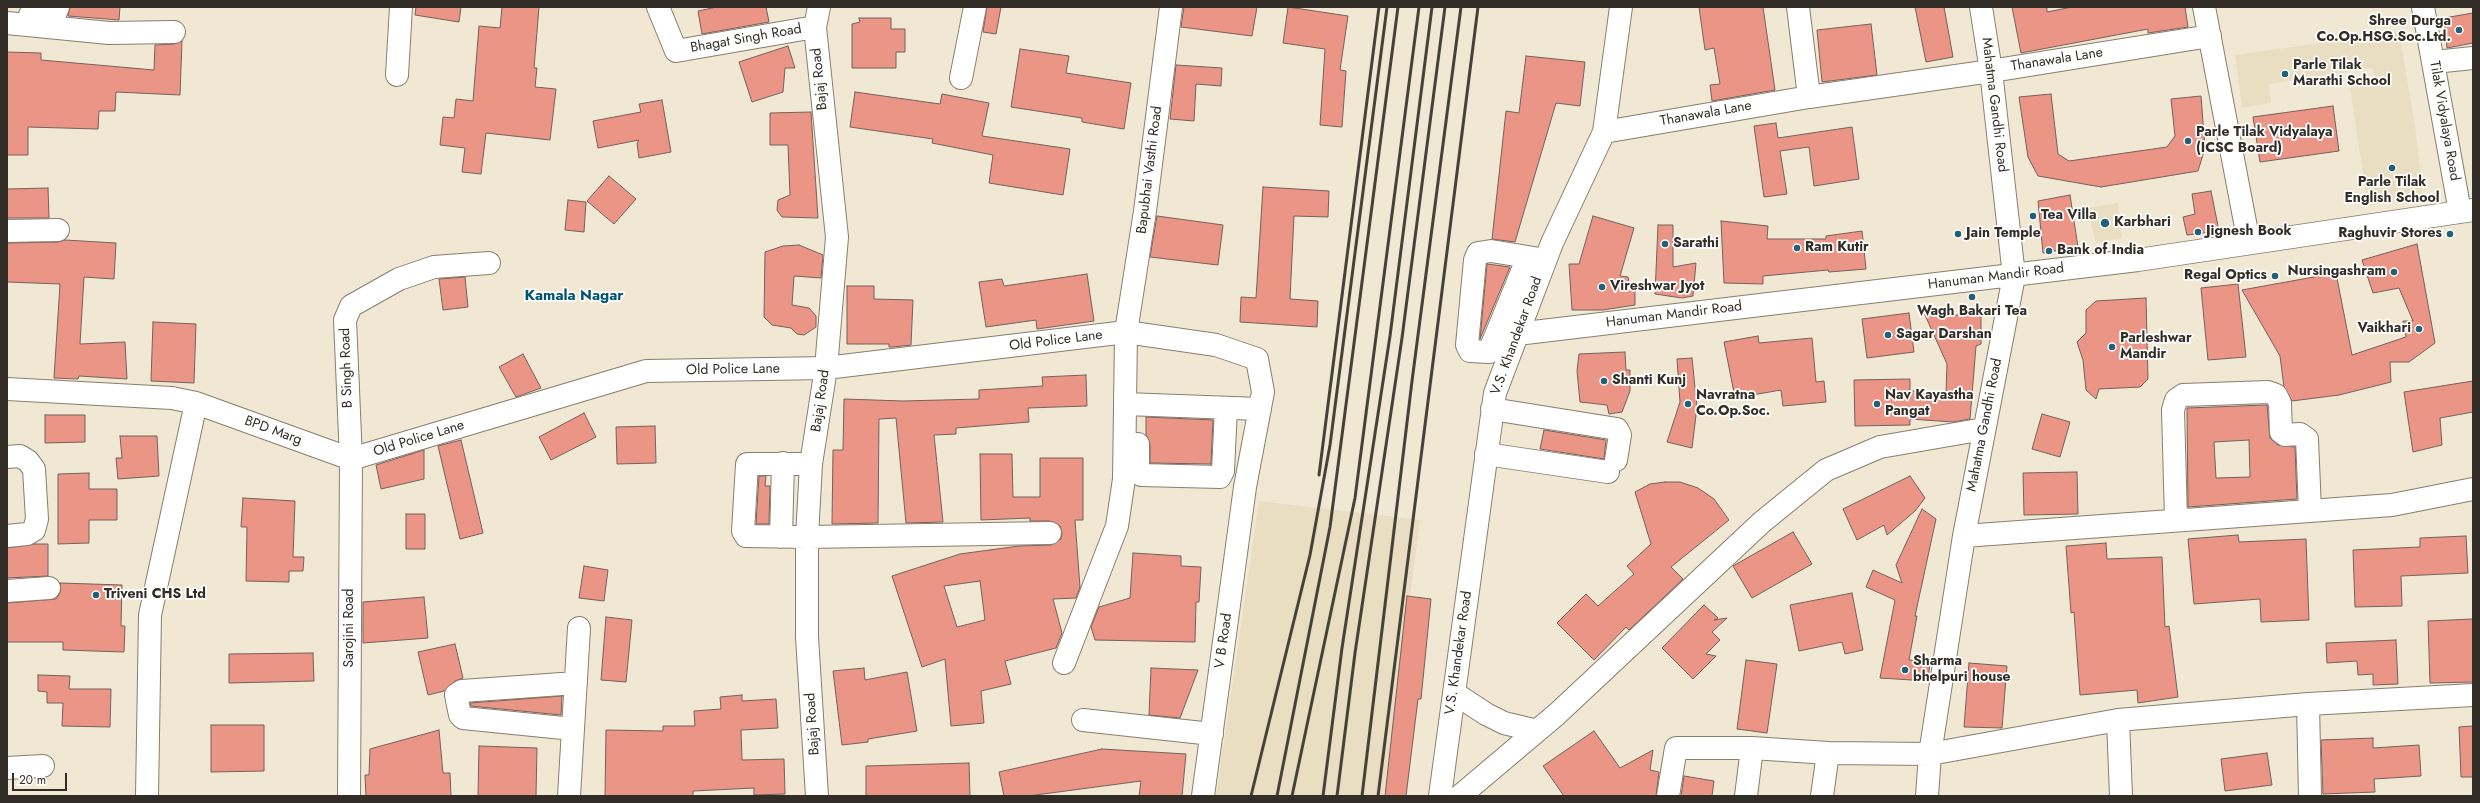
<!DOCTYPE html>
<html>
<head>
<meta charset="utf-8">
<style>
	body { margin:0 }
	#map { position:relative; width:2480px; height:803px; overflow:hidden; background:#f1e8d4; font-family:Jost,sans-serif }
	canvas { display:block }
	.frame { position:absolute; inset:0; border:8px solid #322e27; pointer-events:none }
	.scale { position:absolute; left:12px; top:773px; width:55px; height:18px; box-sizing:border-box; border:2px solid #322e27; border-top:0; padding-left:5px; font-size:12px; line-height:14px; white-space:nowrap; color:#322e27; -webkit-text-stroke:3px #fff; paint-order:stroke }
</style>
</head>
<body>
<div id="map">
<canvas width="2480" height="803"></canvas>
<div class="frame"></div>
<div class="scale">20 m</div>
</div>
<script>
const ctx = document.querySelector('canvas').getContext('2d');
ctx.lineJoin = 'round';
function fill(path, color) { ctx.fillStyle = color; ctx.fill(path, 'evenodd'); }
const toPath = rows => new Path2D(rows.map(r => 'M' + r).join(''));
function stroke(path, color, width, dash) { ctx.strokeStyle = color; ctx.lineWidth = width; ctx.lineCap = dash ? 'butt' : 'round'; ctx.setLineDash(dash || []); ctx.stroke(path); }
function write(font, color, halo, rows, align = 'center') {
  ctx.font = font + ' Jost,sans-serif'; ctx.lineWidth = 3.5; ctx.setLineDash([]); ctx.textBaseline = 'middle'; ctx.strokeStyle = halo; ctx.fillStyle = color; for (const [text, x, y, turn = 0] of rows) {
    ctx.save(); ctx.translate(x, y); ctx.rotate((+turn || 0) * Math.PI / 180); ctx.textAlign = isNaN(turn) ? turn : align; if (halo) ctx.strokeText(text, 0, 0); ctx.fillText(text, 0, 0); ctx.restore();
  }
}
fill(toPath([
	[2399,32,2415,125,2423,197,2368,206,2350,87,2378,81,2372,68,2269,84,2271,103,2242,108,2235,55],
	[2118,203,2122,238,2096,243,2087,208],
	[1259,501,1420,520,1384,796,1216,796]
]), '#e9ddc2');
const building = toPath([
	[70,7,120,7,119,20,68,16,70,7],
	[416,7,461,7,459,22,415,15,416,7],
	[502,7,539,7,534,68,537,68,535,87,556,89,550,140,486,133,481,174,462,172,465,148,440,145,443,117,454,118,456,99,473,101,479,26,500,28,502,7],
	[717,7,766,7,769,22,702,34,698,11,717,7],
	[987,7,1001,7,996,34,983,32,987,7],
	[1184,7,1257,7,1252,36,1181,27,1184,7],
	[1288,7,1348,16,1340,70,1346,71,1342,127,1320,125,1325,49,1283,43,1288,7],
	[1699,7,1763,7,1775,90,1712,101,1710,85,1720,84,1714,48,1705,50,1699,7],
	[1915,7,1944,7,1953,57,1926,62,1915,7],
	[2012,7,2047,7,2047,12,2072,7,2185,7,2188,27,2148,33,2148,29,2021,53,2012,7],
	[2473,13,2473,43,2447,48,2444,18,2473,13],
	[859,18,891,18,891,29,905,29,905,52,896,52,896,68,852,68,852,24,860,22,859,18],
	[1871,24,1877,75,1822,82,1817,30,1871,24],
	[182,41,180,95,116,92,115,111,99,111,98,129,28,127,28,155,7,155,7,52,41,53,41,60,154,70,155,45,174,44,182,41],
	[788,46,795,68,785,68,783,92,752,102,739,62,788,46],
	[1020,49,1069,56,1066,73,1131,83,1124,129,1082,122,1082,118,1011,107,1020,49],
	[1526,56,1585,62,1580,106,1556,103,1515,242,1492,239,1506,111,1519,113,1526,56],
	[1176,65,1222,68,1221,86,1196,84,1194,121,1170,119,1176,65],
	[855,92,940,104,942,94,989,103,982,136,1070,149,1063,195,989,183,993,155,932,143,933,139,850,127,855,92],
	[2051,94,2058,154,2069,161,2167,147,2175,136,2171,99,2201,96,2205,148,2198,171,2101,187,2038,176,2028,157,2019,97,2051,94],
	[662,100,671,152,639,158,637,143,639,140,598,148,593,121,641,112,639,104,662,100],
	[2333,106,2339,151,2260,162,2253,117,2333,106],
	[811,112,818,218,782,217,777,210,778,200,790,195,788,145,770,145,770,113,811,112],
	[1776,123,1778,138,1852,127,1859,179,1814,186,1809,147,1780,151,1787,194,1764,197,1754,126,1776,123],
	[609,176,636,199,614,224,587,201,609,176],
	[1263,187,1329,191,1328,217,1294,216,1290,299,1318,301,1317,327,1240,322,1241,297,1256,298,1263,187],
	[48,188,49,218,7,218,7,189,48,188],
	[2211,191,2219,231,2187,235,2183,217,2195,214,2192,194,2211,191],
	[2070,195,2078,247,2043,253,2038,201,2070,195],
	[568,200,586,202,584,232,565,230,568,200],
	[1157,216,1223,225,1218,265,1150,257,1157,216],
	[1593,216,1634,228,1620,276,1628,277,1629,282,1635,284,1635,305,1603,310,1572,310,1569,264,1579,264,1593,216],
	[1721,221,1768,226,1767,239,1826,239,1826,236,1862,231,1866,269,1829,272,1828,270,1763,276,1763,284,1724,283,1721,221],
	[1658,225,1673,225,1673,267,1696,263,1693,296,1682,298,1655,294,1658,225],
	[65,240,116,243,114,279,84,277,80,344,125,342,127,379,79,376,78,379,54,378,60,284,7,282,7,243,58,242,65,240],
	[2417,244,2435,343,2409,362,2390,362,2391,382,2339,395,2292,401,2284,387,2280,356,2242,290,2336,273,2352,355,2406,337,2403,321,2413,321,2399,288,2373,293,2362,260,2417,244],
	[799,245,823,255,821,278,794,276,792,305,809,308,816,316,816,327,804,335,797,334,791,328,772,325,764,317,765,252,783,246,799,245],
	[1487,264,1510,267,1480,339,1487,264],
	[1087,274,1094,321,1037,329,1036,320,986,327,979,282,1002,279,1004,286,1087,274],
	[465,277,468,307,443,310,439,279,465,277],
	[2238,284,2246,357,2208,360,2201,288,2238,284],
	[847,286,874,286,874,299,913,300,911,345,893,347,889,347,889,344,847,344,847,286],
	[2146,298,2148,379,2140,387,2099,389,2096,399,2086,390,2083,360,2077,342,2086,333,2086,310,2096,301,2146,298],
	[1909,313,1914,352,1867,358,1862,319,1909,313],
	[1925,315,1981,315,1981,344,1976,346,1970,419,1953,422,1910,419,1910,425,1855,426,1854,380,1910,379,1910,391,1946,393,1947,364,1925,315],
	[153,322,196,324,194,383,151,381,153,322],
	[1758,336,1759,343,1812,338,1816,382,1824,381,1826,402,1783,406,1781,390,1735,398,1724,342,1758,336],
	[1625,352,1626,370,1630,370,1630,391,1622,412,1609,414,1607,405,1580,402,1577,371,1579,354,1625,352],
	[523,354,541,388,516,397,499,367,523,354],
	[1692,358,1697,407,1692,448,1667,442,1680,402,1677,359,1692,358],
	[1086,375,1087,406,1028,408,1029,422,956,428,956,434,934,435,943,522,906,523,896,418,879,419,878,523,832,524,833,450,843,450,844,399,903,401,979,399,979,390,1043,386,1042,377,1086,375],
	[2473,381,2473,412,2440,418,2442,445,2413,452,2404,392,2473,381],
	[2267,405,2270,438,2278,445,2295,447,2297,499,2188,507,2187,408,2267,405],
	[2249,440,2250,477,2216,478,2214,442,2249,440],
	[584,413,596,437,551,460,539,437,584,413],
	[2042,414,2070,422,2060,457,2032,449,2042,414],
	[45,415,85,415,85,442,45,443,45,415],
	[1146,417,1213,420,1211,464,1150,463,1150,444,1146,435,1146,417],
	[655,426,656,463,617,464,616,427,655,426],
	[1544,430,1606,440,1604,459,1540,449,1544,430],
	[120,436,157,436,159,476,118,479,116,458,122,458,120,436],
	[461,440,483,533,460,539,438,446,461,440],
	[424,450,424,479,381,489,376,465,424,450],
	[980,454,1012,454,1013,497,1040,497,1040,458,1083,458,1083,520,1075,520,1080,587,1076,598,1053,599,1062,633,1056,648,1005,661,1011,684,981,691,984,723,951,726,945,659,922,667,892,576,960,554,1019,546,1051,545,1061,539,1062,533,1060,526,1050,521,1030,521,1030,518,981,520,980,454],
	[980,581,985,620,957,627,944,586,980,581],
	[2077,472,2078,514,2024,515,2023,473,2077,472],
	[89,473,89,489,117,489,117,520,89,520,89,543,58,544,58,474,89,473],
	[759,476,766,476,765,486,770,486,769,524,756,524,759,476],
	[1910,476,1925,498,1915,511,1887,535,1884,525,1857,540,1843,509,1910,476],
	[1665,482,1680,482,1698,488,1714,499,1729,520,1671,567,1683,579,1629,630,1626,627,1594,660,1557,623,1586,594,1598,606,1634,574,1627,566,1651,544,1635,492,1650,484,1665,482],
	[243,498,295,501,293,557,304,557,303,571,289,571,289,582,246,581,247,527,241,527,243,498],
	[1922,509,1936,519,1915,616,1917,616,1909,660,1930,662,1928,681,1880,678,1895,600,1866,587,1873,570,1902,583,1896,565,1922,509],
	[406,514,425,514,425,549,406,549,406,514],
	[1793,532,1812,564,1752,598,1733,566,1793,532],
	[2238,535,2239,542,2306,539,2309,620,2261,622,2260,599,2194,604,2188,539,2238,535],
	[2466,536,2468,573,2401,576,2402,606,2355,607,2353,550,2420,547,2420,538,2466,536],
	[2106,543,2107,559,2162,557,2165,627,2169,626,2178,697,2138,703,2137,690,2080,695,2074,612,2071,613,2066,546,2106,543],
	[34,544,48,544,48,576,7,578,7,548,34,544],
	[1133,553,1181,556,1181,566,1201,567,1199,602,1196,602,1195,642,1095,640,1091,627,1099,607,1130,598,1133,553],
	[584,566,608,570,604,601,579,598,584,566],
	[60,583,122,585,121,626,125,626,124,652,63,650,63,642,7,642,7,603,56,599,60,593,60,583],
	[1852,593,1863,650,1845,654,1842,642,1799,651,1790,605,1852,593],
	[1407,596,1431,599,1421,699,1418,699,1406,796,1385,796,1407,596],
	[424,597,428,638,363,643,363,602,424,597],
	[1704,605,1718,618,1714,620,1727,618,1712,632,1720,640,1706,654,1716,656,1693,679,1662,648,1704,605],
	[606,617,632,620,626,682,601,680,606,617],
	[2473,619,2473,682,2430,683,2428,621,2473,619],
	[2396,640,2398,684,2373,685,2373,674,2358,675,2357,661,2327,663,2326,643,2396,640],
	[455,644,463,678,455,681,444,691,428,695,418,652,455,644],
	[313,653,314,681,229,683,229,654,313,653],
	[1746,660,1777,664,1767,733,1737,729,1746,660],
	[1969,663,2007,666,2002,728,1964,727,1969,663],
	[864,668,865,680,907,672,917,731,868,739,868,742,842,745,833,671,864,668],
	[1151,668,1198,670,1180,718,1149,715,1151,668],
	[38,675,70,676,69,689,111,689,110,727,62,726,63,703,47,703,47,692,38,691,38,675],
	[742,695,742,701,776,699,778,728,741,730,742,760,784,759,785,794,754,795,754,788,693,791,693,796,605,796,606,730,663,731,663,726,695,726,694,711,721,709,720,697,742,695],
	[562,696,561,715,471,706,470,703,562,696],
	[211,725,264,725,264,771,211,772,211,725],
	[2473,726,2473,777,2461,777,2459,727,2473,726],
	[439,730,443,773,450,773,451,796,366,796,365,775,369,775,370,749,439,730],
	[1594,731,1620,768,1653,750,1650,770,1659,772,1656,796,1564,796,1543,766,1594,731],
	[2373,738,2373,748,2419,745,2421,776,2374,779,2375,792,2323,794,2321,740,2373,738],
	[479,746,537,748,536,796,478,796,479,746],
	[1102,749,1186,754,1182,796,1139,796,1141,781,1028,796,1004,796,999,772,1102,749],
	[2267,753,2272,785,2225,791,2221,759,2267,753],
	[969,763,970,796,866,796,866,766,969,763],
	[1684,776,1714,781,1712,796,1681,796,1684,776]
]);
fill(building, '#eb9586');
stroke(building, '#75605c', 1);
const minor = toPath([
	[658,7,676,51,815,27],
	[1798,7,1809,97],
	[2204,7,2249,243],
	[2423,7,2460,212],
	[30,15,54,17,58,7],
	[7,23,109,33,174,32],
	[2434,62,2473,58],
	[397,75,401,7],
	[961,78,975,7],
	[1604,132,1809,97,1991,71,2210,36],
	[7,231,58,230],
	[1528,257,1489,352,1470,351,1467,345,1475,260,1478,253,1491,251,1528,257,1545,260],
	[1517,334,2138,260,2473,210],
	[7,389,172,398,196,403,351,459],
	[1125,404,1260,409],
	[1492,409,1617,429,1620,435,1616,460],
	[1138,444,1138,472,1141,475,1220,477,1223,471,1226,408],
	[1486,454,1608,472],
	[7,457,20,456,28,461,34,469,37,519,34,530,27,534,7,536],
	[351,459,646,371,826,368,1126,332,1216,345,1257,359,1263,392,1245,487,1203,796],
	[811,464,747,464,743,531,746,536,807,537,1050,533],
	[2176,520,2173,410,2176,400,2183,395,2268,392,2276,395,2280,403,2281,432,2285,435,2300,434,2307,439,2310,510],
	[1964,536,2392,505,2473,489],
	[781,537,783,463],
	[7,591,49,588],
	[1064,663,1117,526,1124,479,1126,332,1145,211,1171,7],
	[1454,693,1486,714,1504,723,1537,731],
	[2308,704,2310,796],
	[1083,720,1212,734],
	[2118,720,2121,796],
	[573,729,463,718,460,715,456,695,462,691,576,683],
	[7,768,43,766],
	[147,796,150,615,196,403],
	[349,796,351,459,345,320,351,306,399,279,434,267,489,263],
	[569,796,579,628],
	[817,796,807,637,807,537,811,464,826,368,837,237,815,27,819,7],
	[1440,796,1495,393,1552,243,1604,132,1621,7],
	[1460,796,1557,714,1762,522,1826,470,1880,447,1984,429],
	[1668,796,1676,748,1752,748,1828,753,1930,754,2118,720,2308,704,2473,695],
	[1746,796,1752,748],
	[1822,796,1828,753],
	[1927,796,1930,754,1964,536,2014,276,1991,71,1981,7]
]);
stroke(minor, '#877e6c', 24);
stroke(minor, '#fff', 22);
stroke(toPath([
	[1319,475,1379,7],
	[1251,796,1310,555,1330,445,1387,7],
	[1277,796,1330,527,1398,7],
	[1292,796,1355,498,1419,7],
	[1323,796,1342,648,1390,336,1432,7],
	[1337,796,1355,653,1402,338,1445,7],
	[1362,796,1412,381,1461,7],
	[1378,796,1478,7]
]), '#464239', 3);
for (const [x, y, r, color] of [
	[2459,30,4,"#216076"],
	[2285,74,4,"#216076"],
	[2188,141,4,"#216076"],
	[2392,168,4,"#216076"],
	[2033,216,4,"#216076"],
	[2105,223,5,"#216076"],
	[2198,232,4,"#216076"],
	[1958,234,4,"#216076"],
	[2450,234,4,"#216076"],
	[1665,244,4,"#216076"],
	[1797,248,4,"#216076"],
	[2049,251,4,"#216076"],
	[2394,272,4,"#216076"],
	[2275,276,4,"#216076"],
	[1602,287,4,"#216076"],
	[1972,297,4,"#216076"],
	[2419,329,4,"#216076"],
	[1888,335,4,"#216076"],
	[2112,347,4,"#216076"],
	[1604,381,4,"#216076"],
	[1688,404,4,"#216076"],
	[1877,404,4,"#216076"],
	[96,595,4,"#216076"],
	[1905,670,4,"#216076"]
]) { const dot = new Path2D(); dot.arc(x, y, r, 0, 2 * Math.PI); ctx.fillStyle = color; ctx.fill(dot); stroke(dot, '#fff', 1.5); }
write('bold 14px', '#322e27', '#fff', [
	["Shree Durga",2451,22,"right"],
	["Co.Op.HSG.Soc.Ltd.",2451,38,"right"],
	["Parle Tilak",2293,66],
	["Marathi School",2293,82],
	["Parle Tilak Vidyalaya",2196,133],
	["(ICSC Board)",2196,149],
	["Parle Tilak",2392,183,"center"],
	["English School",2392,199,"center"],
	["Tea Villa",2041,216],
	["Karbhari",2114,223],
	["Jignesh Book",2206,232],
	["Jain Temple",1966,234],
	["Raghuvir Stores",2442,234,"right"],
	["Sarathi",1673,244],
	["Ram Kutir",1805,248],
	["Bank of India",2057,251],
	["Nursingashram",2386,272,"right"],
	["Regal Optics",2267,276,"right"],
	["Vireshwar Jyot",1610,287],
	["Wagh Bakari Tea",1972,312,"center"],
	["Vaikhari",2411,329,"right"],
	["Sagar Darshan",1896,335],
	["Parleshwar",2120,339],
	["Mandir",2120,355],
	["Shanti Kunj",1612,381],
	["Navratna",1696,396],
	["Co.Op.Soc.",1696,412],
	["Nav Kayastha",1885,396],
	["Pangat",1885,412],
	["Triveni CHS Ltd",104,595],
	["Sharma",1913,662],
	["bhelpuri house",1913,678]
], 'left');
write('14px', '#322e27', '#fff', [
	["Bhagat Singh Road",746,39,-10],
	["Thanawala Lane",2057,60,-9],
	["Bajaj Road",820,79,-96],
	["Mahatma Gandhi Road",1994,105,83],
	["Thanawala Lane",1706,114,-10],
	["Tilak Vidyalaya Road",2444,121,80],
	["Bapubhai Vasthi Road",1150,170,-83],
	["Hanuman Mandir Road",1996,277,-7],
	["Hanuman Mandir Road",1674,315,-7],
	["V.S. Khandekar Road",1517,336,-70],
	["Old Police Lane",1056,341,-7],
	["B Singh Road",347,368,-92],
	["Old Police Lane",733,370,-1],
	["Bajaj Road",821,401,-82],
	["Mahatma Gandhi Road",1985,425,-79],
	["BPD Marg",273,431,20],
	["Old Police Lane",419,439,-17],
	["Sarojini Road",350,628,-90],
	["V B Road",1224,641,-82],
	["V.S. Khandekar Road",1459,653,-82],
	["Bajaj Road",813,724,-94]
]);
write('bold 15px', '#00556d', '#fff', [
	["Kamala Nagar",574,296]
]);
</script>
</body>
</html>
